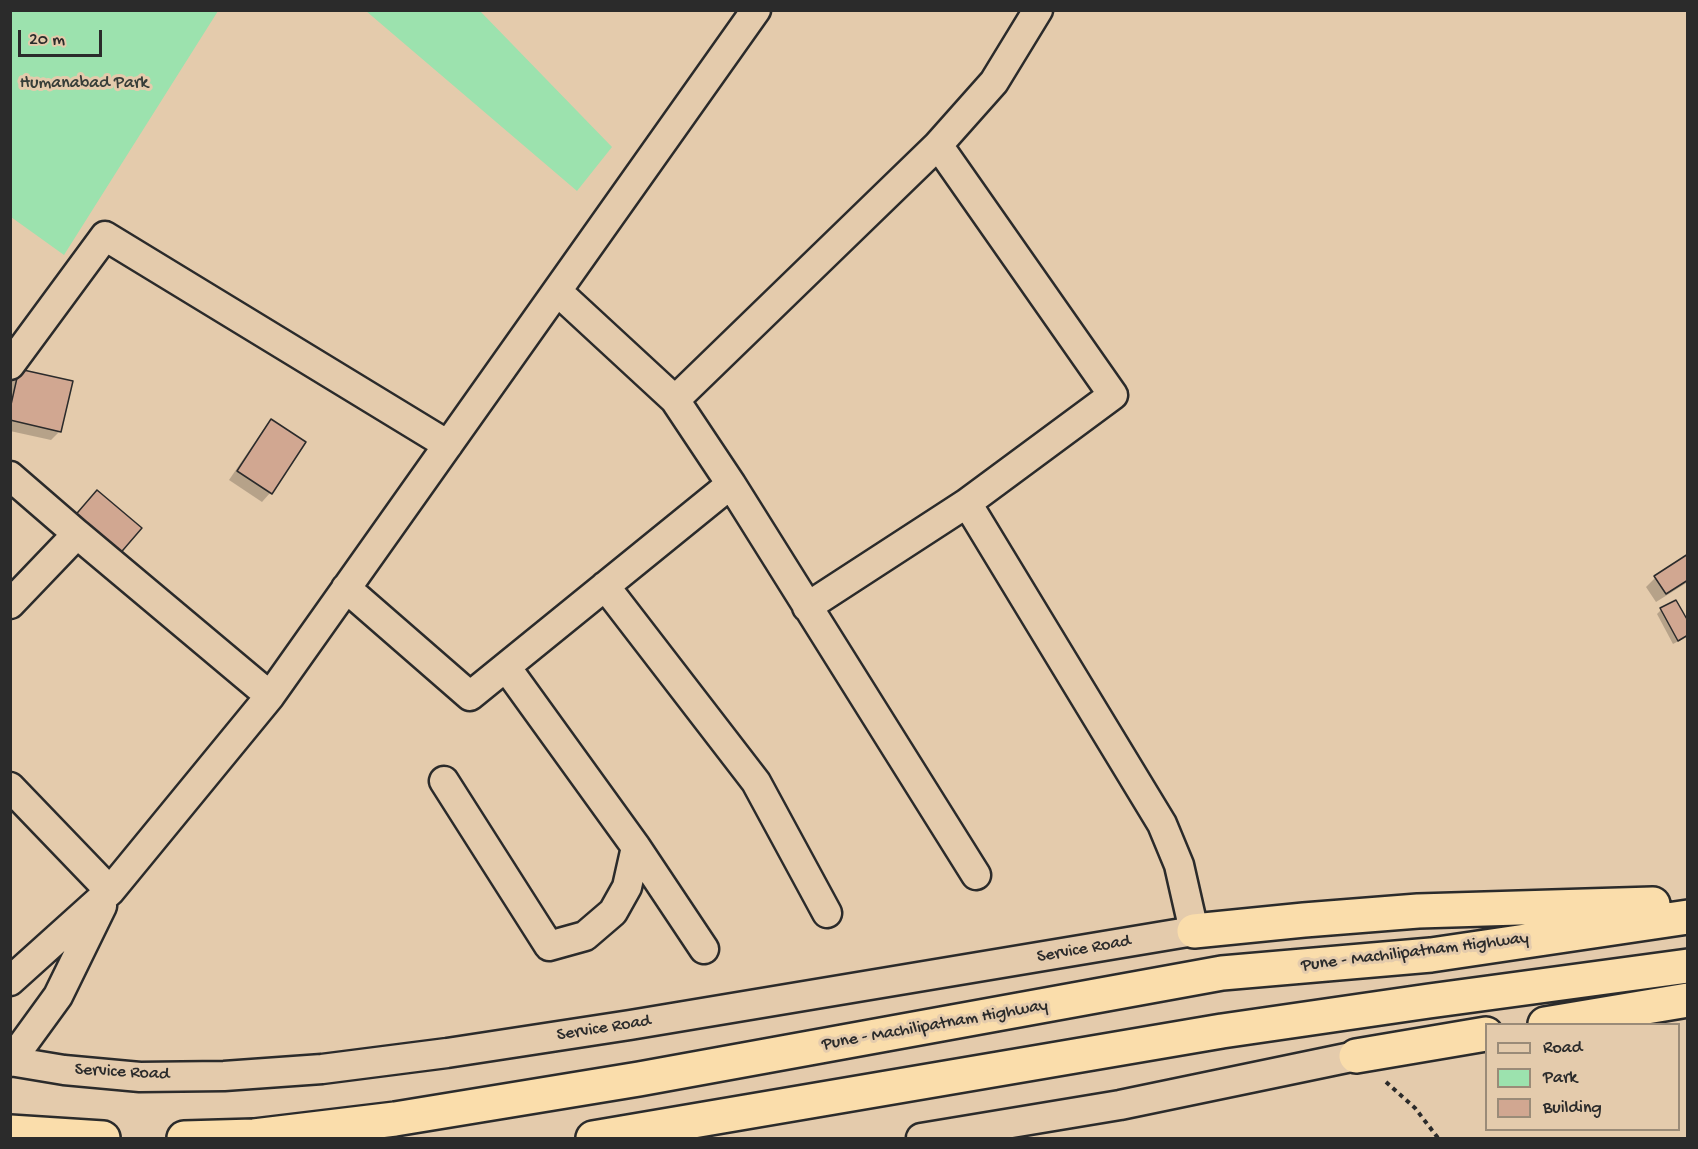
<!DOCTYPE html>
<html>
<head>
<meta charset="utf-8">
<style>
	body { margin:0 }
	#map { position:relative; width:1698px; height:1149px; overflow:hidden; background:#e4cbac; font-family:"Gochi Hand",sans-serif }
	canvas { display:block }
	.frame { position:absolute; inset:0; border:12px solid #2b2b2b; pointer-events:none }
	.legend { position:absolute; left:1485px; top:1023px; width:195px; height:108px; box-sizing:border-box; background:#e4cbac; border:2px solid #9a8b78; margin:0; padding:8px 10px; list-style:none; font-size:18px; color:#2b2b2b }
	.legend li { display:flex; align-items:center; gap:12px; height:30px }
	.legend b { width:30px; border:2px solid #9a8b78 }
	.scale { position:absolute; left:18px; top:30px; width:84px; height:27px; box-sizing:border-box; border:3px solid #2b2b2b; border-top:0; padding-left:8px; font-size:18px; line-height:21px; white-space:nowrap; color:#2b2b2b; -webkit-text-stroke:4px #e4cbac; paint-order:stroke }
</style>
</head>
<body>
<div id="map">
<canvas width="1698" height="1149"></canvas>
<div class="frame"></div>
<ul class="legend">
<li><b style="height:8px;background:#e4cbac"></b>Road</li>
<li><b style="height:16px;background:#9ce2ae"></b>Park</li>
<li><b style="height:16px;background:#d1a791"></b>Building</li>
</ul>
<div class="scale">20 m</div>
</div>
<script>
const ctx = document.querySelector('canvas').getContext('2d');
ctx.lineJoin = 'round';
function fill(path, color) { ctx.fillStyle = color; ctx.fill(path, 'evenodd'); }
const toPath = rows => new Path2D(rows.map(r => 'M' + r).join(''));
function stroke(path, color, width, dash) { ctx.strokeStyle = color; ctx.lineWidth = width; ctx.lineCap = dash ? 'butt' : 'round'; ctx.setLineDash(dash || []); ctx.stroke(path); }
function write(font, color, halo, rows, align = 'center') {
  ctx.font = font + ' "Gochi Hand",sans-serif'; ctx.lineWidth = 6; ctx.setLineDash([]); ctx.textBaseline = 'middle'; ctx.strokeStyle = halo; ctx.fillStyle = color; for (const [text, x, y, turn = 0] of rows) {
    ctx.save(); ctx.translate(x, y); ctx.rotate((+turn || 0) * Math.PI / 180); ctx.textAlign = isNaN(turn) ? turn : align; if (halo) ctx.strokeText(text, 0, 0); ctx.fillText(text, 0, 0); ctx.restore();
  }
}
fill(toPath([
	[11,10,218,11,64,255,11,217],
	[366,11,480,11,612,147,577,191]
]), '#9ce2ae');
fill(toPath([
	[20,371,60,431,51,440,10,431,10,382],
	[271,421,270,493,262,502,229,480,263,430],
	[1688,556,1688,582,1656,602,1646,587,1655,578],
	[1661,610,1688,624,1688,636,1673,644,1657,614]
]), '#0003');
const building = toPath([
	[19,369,73,381,61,432,10,420,10,409,19,369],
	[271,419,306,442,272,494,237,471,271,419],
	[97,490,142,528,117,557,72,519,97,490],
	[1688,554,1688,580,1666,594,1654,576,1688,554],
	[1676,600,1688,621,1688,635,1678,641,1660,608,1676,600]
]);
fill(building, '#d1a791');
stroke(building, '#2b2b2b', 1.5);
const minor = toPath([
	[938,145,994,82,1038,10],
	[557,291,675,400,731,484,976,875],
	[10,365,105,236,448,445],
	[675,400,938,145,1113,395,967,503],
	[10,476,77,534],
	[605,586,756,782,827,913],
	[346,588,470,696,731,484],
	[10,604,77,534,270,696],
	[506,667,636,847,704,949],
	[444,781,549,946,585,936,613,912,627,887,636,847],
	[10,787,110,891],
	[10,981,110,891,270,696,756,10],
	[10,1061,64,1070,140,1077,224,1076,322,1069,447,1053,630,1025,1194,931,1179,865,1162,824,967,503,807,607],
	[10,1062,58,996,102,906],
	[921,1138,1120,1105,1356,1056]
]);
const highway = toPath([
	[1194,931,1304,920,1418,911,1653,904],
	[1545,1024,1688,1000],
	[1356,1056,1486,1034],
	[10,1132,103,1138],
	[184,1138,254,1136,395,1119,639,1079,1222,973,1431,955,1688,917],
	[593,1138,1222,1031,1429,1001,1688,966]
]);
stroke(minor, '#2b2b2b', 33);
stroke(highway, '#2b2b2b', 38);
stroke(toPath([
	[1386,1082,1415,1108,1438,1138]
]), '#2b2b2b', 4, [4.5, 4.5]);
stroke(minor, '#e4cbac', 28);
stroke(highway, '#faddab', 33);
write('18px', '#363d38', '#e4cbac', [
	["Humanabad Park",84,84]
]);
write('18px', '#2b2b2b', '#e4cbac', [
	["Service Road",1084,950,-10],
	["Pune - Machilipatnam Highway",1415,953,-7],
	["Pune - Machilipatnam Highway",935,1026,-10],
	["Service Road",604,1029,-9],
	["Service Road",122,1073,3]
]);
</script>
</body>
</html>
